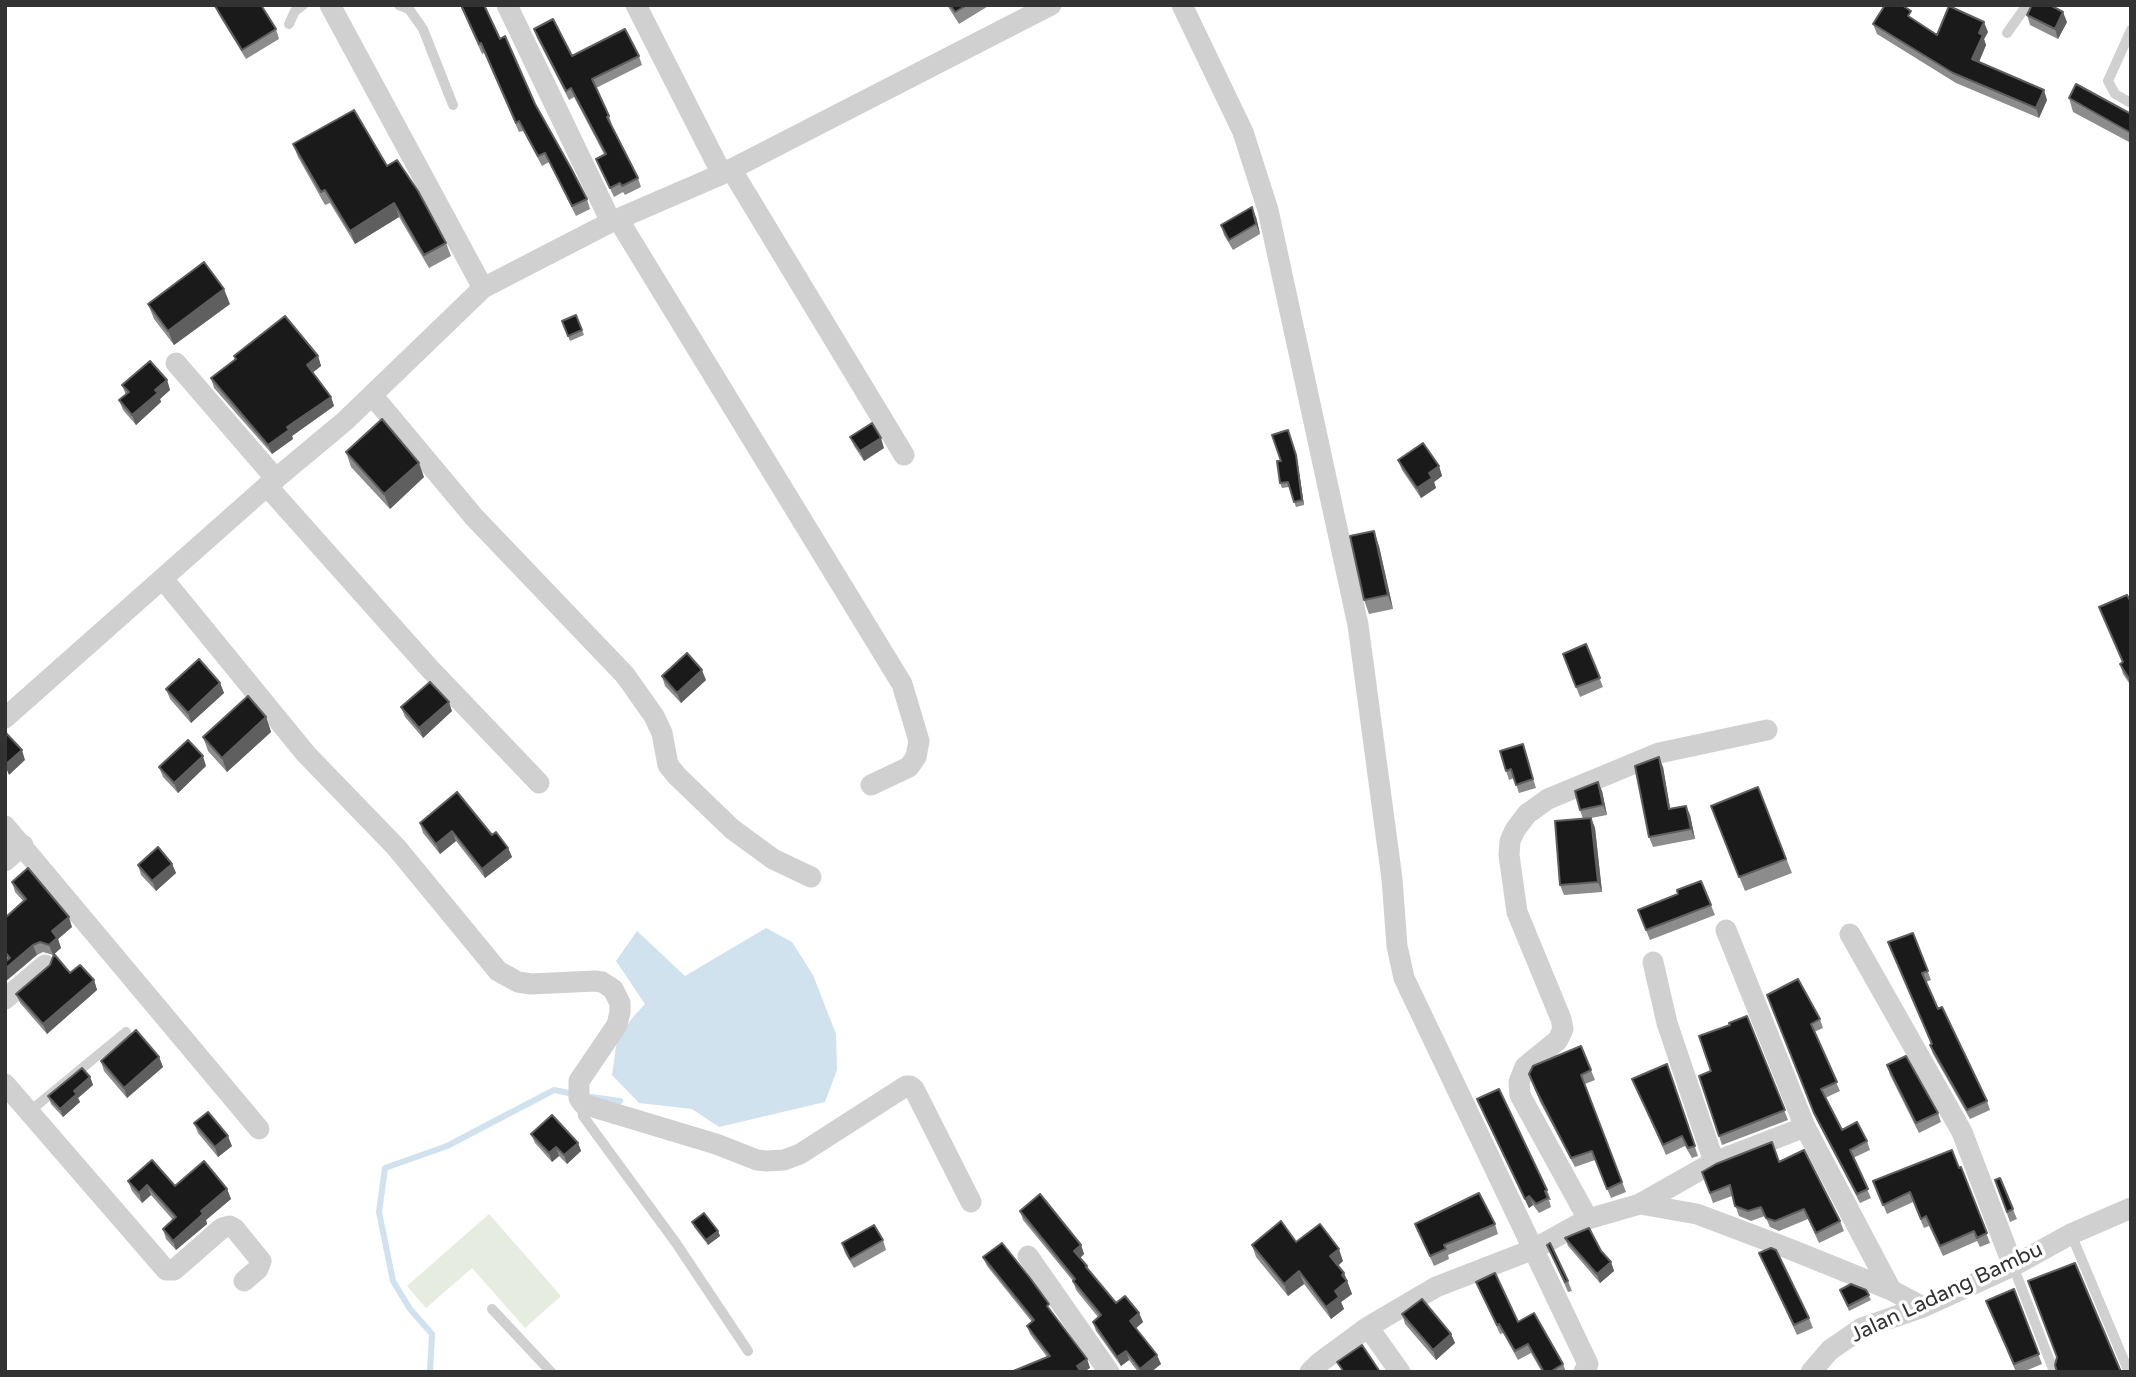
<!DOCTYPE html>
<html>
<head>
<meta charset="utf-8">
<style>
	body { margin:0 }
	#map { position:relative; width:2136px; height:1377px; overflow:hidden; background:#fff; font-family:"Varela Round",sans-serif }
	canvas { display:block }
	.frame { position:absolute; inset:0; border:7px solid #333; pointer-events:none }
</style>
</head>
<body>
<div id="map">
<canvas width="2136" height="1377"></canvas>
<div class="frame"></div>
</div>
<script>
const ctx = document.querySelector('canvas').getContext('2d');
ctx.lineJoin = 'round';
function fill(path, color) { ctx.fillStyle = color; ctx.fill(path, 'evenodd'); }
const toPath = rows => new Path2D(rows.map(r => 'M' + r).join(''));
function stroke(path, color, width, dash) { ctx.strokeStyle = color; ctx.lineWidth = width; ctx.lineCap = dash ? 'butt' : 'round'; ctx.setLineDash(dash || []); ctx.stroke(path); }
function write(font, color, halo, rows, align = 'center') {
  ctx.font = font + ' "Varela Round",sans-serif'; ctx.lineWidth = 7; ctx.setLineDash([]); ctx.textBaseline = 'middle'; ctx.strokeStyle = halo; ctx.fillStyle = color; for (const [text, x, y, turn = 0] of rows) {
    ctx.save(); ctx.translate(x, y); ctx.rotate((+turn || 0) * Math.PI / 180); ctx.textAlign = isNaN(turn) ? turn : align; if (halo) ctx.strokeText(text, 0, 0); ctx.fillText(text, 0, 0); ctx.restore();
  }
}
fill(toPath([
	[489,1214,561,1296,525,1328,472,1268,426,1308,407,1286]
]), '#e6ecdf');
fill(toPath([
	[766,928,792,942,813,975,836,1034,837,1070,825,1102,719,1127,692,1109,639,1103,612,1075,617,1040,633,1017,645,1004,616,961,637,931,685,976]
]), '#cfe2ee');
stroke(toPath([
	[591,1097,620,1101],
	[430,1372,432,1334,410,1309,393,1281,379,1212,385,1168,447,1146,554,1090,574,1094]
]), '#cfe2ee', 6);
stroke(toPath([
	[399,5,409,9,423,29,453,105],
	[289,24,295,11,303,5],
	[2131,30,2108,81,2115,94,2131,103],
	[2007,33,2027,5],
	[581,1102,583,1116,676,1243,748,1351],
	[30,1111,126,1032],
	[2071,1234,2128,1370],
	[2013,1266,2053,1369],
	[492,1309,551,1372]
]), '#d0d0d0', 10);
stroke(toPath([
	[330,5,483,288],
	[507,5,611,222],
	[636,5,722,174],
	[1182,5,1243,132,1268,210,1358,625,1392,879,1397,946,1404,978,1588,1364,1584,1372],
	[731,169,904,455],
	[618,219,902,684,919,741,916,757,909,767,871,785],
	[176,363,276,479],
	[372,395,474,517,625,675,654,716,662,733,668,765,677,776,732,829,773,859,811,877],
	[267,486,430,669,539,783],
	[163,579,306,754,396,847,498,971,518,982,531,984,595,981,602,982,613,989,620,1003,620,1012,617,1025,579,1081,579,1098,583,1104,716,1144,757,1160,766,1161,784,1160,800,1154,906,1086,910,1086,914,1089,971,1202],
	[5,718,267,486,345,421,483,288,611,222,722,174,1051,5],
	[5,826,259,1129],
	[5,861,23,845],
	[1726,930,1805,1127,1891,1290],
	[1850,934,1962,1132,2013,1266],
	[1653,962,1667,1023,1714,1162],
	[5,999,45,965],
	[5,1084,166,1270,174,1270,222,1228,230,1226,235,1229,261,1261,258,1269,244,1281],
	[1640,1204,1714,1162,1805,1127],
	[1588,1219,1520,1095,1519,1082,1525,1067,1558,1040,1563,1029,1561,1019,1517,912,1509,855,1510,841,1515,830,1527,814,1548,799,1659,753,1767,730],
	[1028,1256,1109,1372],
	[1368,1327,1400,1372],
	[1310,1372,1319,1363,1368,1327,1436,1287,1534,1249,1588,1219,1640,1204,1697,1214,1787,1248,1891,1290,1923,1307],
	[1811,1372,1830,1350,1862,1328,1923,1307,2013,1266,2071,1234,2131,1208]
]), '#d0d0d0', 21);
fill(toPath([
	[460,5,484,5,500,39,587,199,590,209,576,216,549,162,542,166,523,131,519,132,484,53,482,54],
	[947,5,990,5,959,24],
	[215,6,276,29,279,39,246,59,219,15],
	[2027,15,2067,22,2058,39,2030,25],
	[1914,20,1937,35,1988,32,1984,39,1986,45,1979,62,2047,100,2039,118,1956,83,1877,34,1873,24],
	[534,29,572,56,639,56,642,65,596,88,609,116,612,125,612,126,638,178,641,187,625,195,623,192,614,197,596,159,604,154,574,97,569,100,537,38],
	[2069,98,2131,114,2131,143,2073,112],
	[293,144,387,166,446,243,451,256,429,268,399,217,355,244,330,203,325,205,298,157],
	[1256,217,1260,234,1233,250,1224,235,1221,225],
	[148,304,230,304,174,345,154,319],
	[576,315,584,335,570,341,562,321],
	[234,356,318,356,321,366,313,372,331,397,334,406,292,436,293,439,272,454,214,388,211,378,235,359],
	[167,380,170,390,160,399,161,402,136,425,123,410,119,400,126,395,122,385],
	[850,437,884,448,864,461,854,446],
	[346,452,424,477,390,509,351,467],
	[1297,459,1304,505,1296,507,1289,487,1282,488,1280,483],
	[1398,460,1439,466,1442,476,1434,482,1436,488,1421,498,1402,470],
	[1379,546,1393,609,1369,614,1364,600],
	[2131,602,2131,686,2123,674,2120,664,2123,663,2099,607],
	[1586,644,1603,687,1580,697,1563,654],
	[662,676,706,680,681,703,665,686],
	[220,683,224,693,191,723,170,699,166,689],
	[401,707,452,711,423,738,405,717],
	[266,717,271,732,227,772,208,751,203,737],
	[1523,744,1536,788,1519,793,1514,778,1509,780,1500,751],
	[206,766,178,793,163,777,159,767],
	[1663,767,1670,809,1686,806,1690,815,1695,839,1653,847,1649,837],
	[1598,782,1602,791,1607,815,1591,818,1595,828,1602,892,1564,895,1560,885,1583,819,1580,810],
	[1758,787,1792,873,1745,891,1716,820],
	[420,823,492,835,508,848,512,857,485,878,456,841,440,854,423,833],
	[172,864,176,873,156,891,141,875,138,865],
	[1701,881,1715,915,1650,940,1638,910,1678,894],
	[12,882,72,927,58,939,61,948,53,955,43,952,37,955,7,960,5,958,5,918,24,902,15,892],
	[1913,933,1931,980,1926,982,1938,1009,1987,1101,1990,1110,1970,1119,1933,1054,1930,1045,1932,1044,1888,942],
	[70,973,94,980,97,990,47,1034,20,1003,16,994],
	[1767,995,1820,1019,1823,1028,1814,1032,1840,1091,1825,1098,1842,1130,1867,1141,1870,1150,1853,1158,1871,1198,1860,1203,1817,1121],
	[1747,1016,1788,1120,1722,1145,1699,1076,1711,1071,1730,1025],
	[1581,1046,1595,1080,1585,1084,1626,1192,1611,1198,1595,1160,1575,1167,1540,1102,1529,1074],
	[159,1057,163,1067,127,1098,104,1071,101,1061],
	[1667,1064,1698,1156,1692,1158,1685,1146,1666,1155,1632,1079],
	[1887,1065,1938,1113,1941,1122,1919,1133,1890,1075],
	[90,1077,93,1085,78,1098,80,1102,63,1117,51,1104,48,1096],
	[1477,1099,1547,1190,1551,1200,1549,1200,1551,1207,1539,1213,1533,1205,1529,1208,1481,1108],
	[194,1123,232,1146,218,1157,198,1133],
	[531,1134,578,1143,581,1151,567,1164,559,1156,552,1162,535,1143],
	[1779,1162,1840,1221,1844,1231,1819,1243,1808,1219,1779,1231,1770,1227,1765,1216,1751,1221,1739,1216,1732,1196,1713,1203,1702,1172],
	[1961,1167,1990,1243,1980,1247,1977,1241,1943,1256,1929,1226,1924,1228,1913,1202,1887,1214,1873,1181],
	[2000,1178,2017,1219,2010,1222,1995,1180],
	[128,1181,227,1189,231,1199,206,1220,207,1224,176,1250,166,1239,163,1229,173,1220,151,1195,142,1203,132,1191],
	[1020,1211,1081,1245,1084,1254,1080,1258,1087,1266,1089,1271,1116,1303,1139,1313,1143,1322,1136,1328,1161,1364,1151,1372,1138,1372,1129,1360,1121,1366,1096,1331,1093,1322,1098,1317,1076,1290,1073,1281,1023,1220],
	[692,1222,718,1231,720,1236,708,1245,694,1227],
	[1415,1224,1495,1224,1498,1234,1448,1255,1449,1259,1434,1266],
	[1565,1238,1601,1251,1611,1262,1614,1271,1600,1283,1568,1246],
	[883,1240,886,1250,854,1268,845,1253,842,1243],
	[1296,1242,1343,1261,1338,1266,1344,1273,1352,1294,1341,1302,1344,1309,1331,1319,1304,1284,1288,1296,1256,1257,1252,1245],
	[1547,1245,1568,1281,1572,1291,1568,1292],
	[1759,1253,1809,1318,1813,1328,1797,1335],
	[983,1257,1052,1312,1087,1359,1090,1368,1047,1357,1030,1334,1027,1326,1032,1322,987,1266],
	[1476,1282,1563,1364,1566,1372,1542,1372,1531,1353,1518,1360,1503,1333,1500,1334],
	[2014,1289,2042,1364,2023,1372,2016,1372,1986,1301],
	[1840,1290,1866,1290,1871,1300,1849,1311],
	[1402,1314,1451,1334,1455,1343,1436,1360,1405,1324]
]), '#8c8c8c');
fill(toPath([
	[2063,12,2067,22,2058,39,2055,29],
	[1984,22,1988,32,1984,39,1986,45,1976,69,1972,59,1979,33],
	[2044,90,2047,100,2039,118,2036,108],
	[394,203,399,217,355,244,350,231],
	[1252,207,1256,217,1260,234,1256,224],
	[224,289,230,304,174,345,168,331],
	[318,356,321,366,311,374,307,365],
	[167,380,170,390,160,399,161,402,136,425,132,415,155,390],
	[331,397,334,406,292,436,293,439,272,454,268,445,287,427],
	[1288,430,1297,459,1304,505,1302,500],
	[881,438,884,448,864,461,860,451],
	[419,463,424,477,390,509,384,494],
	[1439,466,1442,476,1434,482,1436,488,1421,498,1417,488,1429,473],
	[1374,531,1379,546,1393,609,1388,595],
	[702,670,706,680,681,703,677,693],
	[220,683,224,693,191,723,188,713],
	[449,702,452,711,423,738,419,728],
	[266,717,271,732,227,772,222,758],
	[22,750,25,760,9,775,5,765],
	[203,756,206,766,178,793,174,783],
	[1659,757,1663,767,1672,819,1669,809],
	[1598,782,1602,791,1607,815,1603,805],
	[1686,806,1690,815,1695,839,1691,829],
	[1591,818,1595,828,1602,892,1598,882],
	[452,831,456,841,440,854,436,844],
	[508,848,512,857,485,878,482,869],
	[172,864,176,873,156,891,152,881],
	[69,917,72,927,58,939,61,948,53,955,49,945,52,931],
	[33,945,37,955,5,982,5,969],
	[94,980,97,990,47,1034,43,1024],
	[159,1057,163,1067,127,1098,124,1088],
	[90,1077,93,1085,78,1098,80,1102,63,1117,60,1109,74,1091],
	[228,1136,232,1146,218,1157,215,1147],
	[578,1143,581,1151,567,1164,564,1155],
	[556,1147,559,1156,552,1162,549,1153],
	[147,1185,151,1195,142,1203,139,1193],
	[227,1189,231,1199,206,1220,207,1224,176,1250,173,1241,201,1211],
	[1529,1196,1533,1205,1529,1208,1525,1199],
	[718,1231,720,1236,708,1245,706,1240],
	[1081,1245,1084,1254,1078,1260,1074,1251],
	[1339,1249,1343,1261,1335,1268,1330,1256],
	[1611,1262,1614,1271,1600,1283,1597,1274],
	[1299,1271,1304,1284,1288,1296,1284,1284],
	[1344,1273,1352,1294,1341,1302,1344,1309,1331,1319,1326,1307],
	[1139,1313,1143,1322,1134,1330,1130,1321],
	[1451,1334,1455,1343,1436,1360,1433,1350],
	[1126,1351,1129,1360,1121,1366,1117,1357],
	[1157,1355,1161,1364,1151,1372,1141,1372,1140,1369],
	[1087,1359,1090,1368,1084,1372,1079,1372,1077,1366]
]), '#5f5f5f');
const building = toPath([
	[261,5,276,29,242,50,215,6,261,5],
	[461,5,484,5,500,39,505,36,535,104,572,170,587,199,572,206,545,153,538,156,519,121,516,123,481,43,479,44,461,5],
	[950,5,967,5,955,12,950,5],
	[1885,5,1902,5,1911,11,1908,16,1937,35,1949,6,1984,22,1979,33,1983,35,1972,59,2044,90,2036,108,1953,73,1873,24,1885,5],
	[2032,5,2050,5,2063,12,2055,29,2027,15,2032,5],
	[553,19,572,56,625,29,639,56,592,79,609,116,607,117,638,178,622,186,620,183,610,188,596,159,606,154,571,88,566,91,534,29,553,19],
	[2076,84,2131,114,2131,133,2069,98,2076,84],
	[354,110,387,166,397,160,418,191,446,243,424,255,394,203,350,231,325,190,321,192,293,144,354,110],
	[1252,207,1256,224,1229,240,1221,225,1252,207],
	[204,262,224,289,168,331,148,304,204,262],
	[576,315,582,330,568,336,562,321,576,315],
	[285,316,318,356,307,365,331,397,287,427,289,430,268,445,211,378,236,359,234,356,285,316],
	[150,361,167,380,155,390,158,393,132,415,119,400,129,392,122,385,150,361],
	[382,419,419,463,384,494,346,452,382,419],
	[872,423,881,438,860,451,850,437,872,423],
	[1288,430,1296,455,1302,500,1294,502,1288,482,1280,483,1277,461,1281,461,1272,435,1288,430],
	[1423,443,1439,466,1429,473,1432,478,1417,488,1398,460,1423,443],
	[1374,531,1388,595,1364,600,1350,536,1374,531],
	[2127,595,2131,602,2131,682,2120,664,2123,662,2099,607,2127,595],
	[1586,644,1600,678,1576,687,1563,654,1586,644],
	[687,653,702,670,677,693,662,676,687,653],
	[199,659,220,683,188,713,166,689,199,659],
	[430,682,449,702,419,728,401,707,430,682],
	[248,696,266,717,222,758,203,737,248,696],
	[5,732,22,750,5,765,5,732],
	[188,740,203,756,174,783,159,767,188,740],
	[1523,744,1533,779,1516,785,1511,769,1506,771,1500,751,1523,744],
	[1659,757,1669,809,1686,806,1691,829,1649,837,1635,766,1659,757],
	[1598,782,1603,805,1580,810,1575,791,1598,782],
	[1758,787,1786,859,1739,877,1711,806,1758,787],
	[457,792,492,835,496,832,508,848,482,869,452,831,436,844,420,823,457,792],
	[1591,818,1598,882,1560,885,1555,821,1591,818],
	[158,847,172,864,152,881,138,865,158,847],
	[28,868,69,917,52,931,57,938,49,945,40,942,33,945,5,969,5,962,10,958,5,952,5,918,26,899,12,882,28,868],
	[1701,881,1711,905,1646,930,1638,910,1678,894,1677,890,1701,881],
	[1913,933,1928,971,1922,973,1938,1009,1942,1007,1987,1101,1967,1110,1930,1045,1932,1044,1888,942,1913,933],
	[54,954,70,973,80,965,94,980,43,1024,16,994,50,965,54,954],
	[1798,979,1820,1019,1811,1024,1837,1082,1821,1089,1842,1130,1857,1122,1867,1141,1850,1150,1868,1189,1857,1194,1814,1113,1767,995,1798,979],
	[1747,1016,1785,1110,1719,1136,1699,1076,1711,1071,1699,1036,1730,1025,1729,1023,1747,1016],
	[136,1030,159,1057,124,1088,101,1061,136,1030],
	[1581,1046,1591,1070,1581,1075,1622,1182,1607,1189,1592,1151,1571,1158,1537,1092,1529,1074,1533,1066,1581,1046],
	[1906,1056,1938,1113,1916,1123,1887,1065,1906,1056],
	[1667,1064,1695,1146,1688,1148,1682,1136,1663,1145,1632,1079,1667,1064],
	[82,1068,90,1077,74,1091,77,1094,60,1109,48,1096,82,1068],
	[1499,1089,1547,1190,1545,1191,1548,1198,1536,1204,1529,1196,1525,1199,1477,1099,1499,1089],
	[208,1112,228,1136,215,1147,194,1123,208,1112],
	[552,1115,578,1143,564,1155,556,1147,549,1153,531,1134,552,1115],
	[1772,1142,1779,1162,1804,1150,1840,1221,1816,1233,1804,1209,1775,1221,1766,1218,1761,1207,1748,1211,1735,1206,1730,1185,1710,1193,1702,1172,1716,1164,1772,1142],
	[1952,1150,1959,1168,1961,1167,1987,1233,1977,1238,1974,1231,1940,1246,1926,1216,1921,1219,1910,1192,1883,1205,1873,1181,1952,1150],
	[152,1160,175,1186,204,1161,227,1189,201,1211,203,1214,173,1241,163,1229,176,1217,147,1185,139,1193,128,1181,152,1160],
	[2000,1178,2013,1209,2007,1212,1995,1180,2000,1178],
	[1479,1193,1495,1224,1444,1245,1446,1249,1430,1256,1415,1224,1479,1193],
	[1040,1194,1081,1245,1074,1251,1087,1266,1086,1267,1116,1303,1125,1296,1139,1313,1130,1321,1157,1355,1140,1369,1126,1351,1117,1357,1093,1322,1101,1315,1073,1281,1075,1279,1020,1211,1040,1194],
	[704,1213,718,1231,706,1240,692,1222,704,1213],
	[1281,1221,1296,1242,1320,1224,1339,1249,1330,1256,1344,1273,1342,1275,1347,1281,1335,1291,1339,1297,1326,1307,1299,1271,1284,1284,1252,1245,1281,1221],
	[874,1225,883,1240,850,1259,842,1243,874,1225],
	[1589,1228,1601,1251,1611,1262,1597,1274,1565,1238,1589,1228],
	[1002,1243,1030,1278,1049,1304,1047,1306,1087,1359,1077,1366,1081,1372,1011,1372,1050,1356,1027,1326,1034,1320,983,1257,1002,1243],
	[1550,1243,1568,1281,1565,1282,1547,1245,1550,1243],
	[1771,1248,1776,1250,1809,1318,1794,1325,1759,1253,1771,1248],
	[2075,1263,2121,1372,2057,1372,2055,1365,2057,1357,2028,1281,2075,1263],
	[1495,1273,1518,1322,1534,1313,1563,1364,1550,1372,1544,1372,1528,1344,1515,1351,1499,1324,1497,1325,1476,1282,1495,1273],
	[1851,1284,1866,1290,1869,1295,1848,1306,1840,1290,1851,1284],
	[2014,1289,2039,1354,2014,1364,1986,1301,2014,1289],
	[1422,1299,1451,1334,1433,1350,1402,1314,1422,1299],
	[1362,1345,1380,1372,1344,1372,1337,1362,1362,1345]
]);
fill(building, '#1a1a1a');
stroke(building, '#5f5f5f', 2);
write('21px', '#333', '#fff', [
	["Jalan Ladang Bambu",1947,1293,-25]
]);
</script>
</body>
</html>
